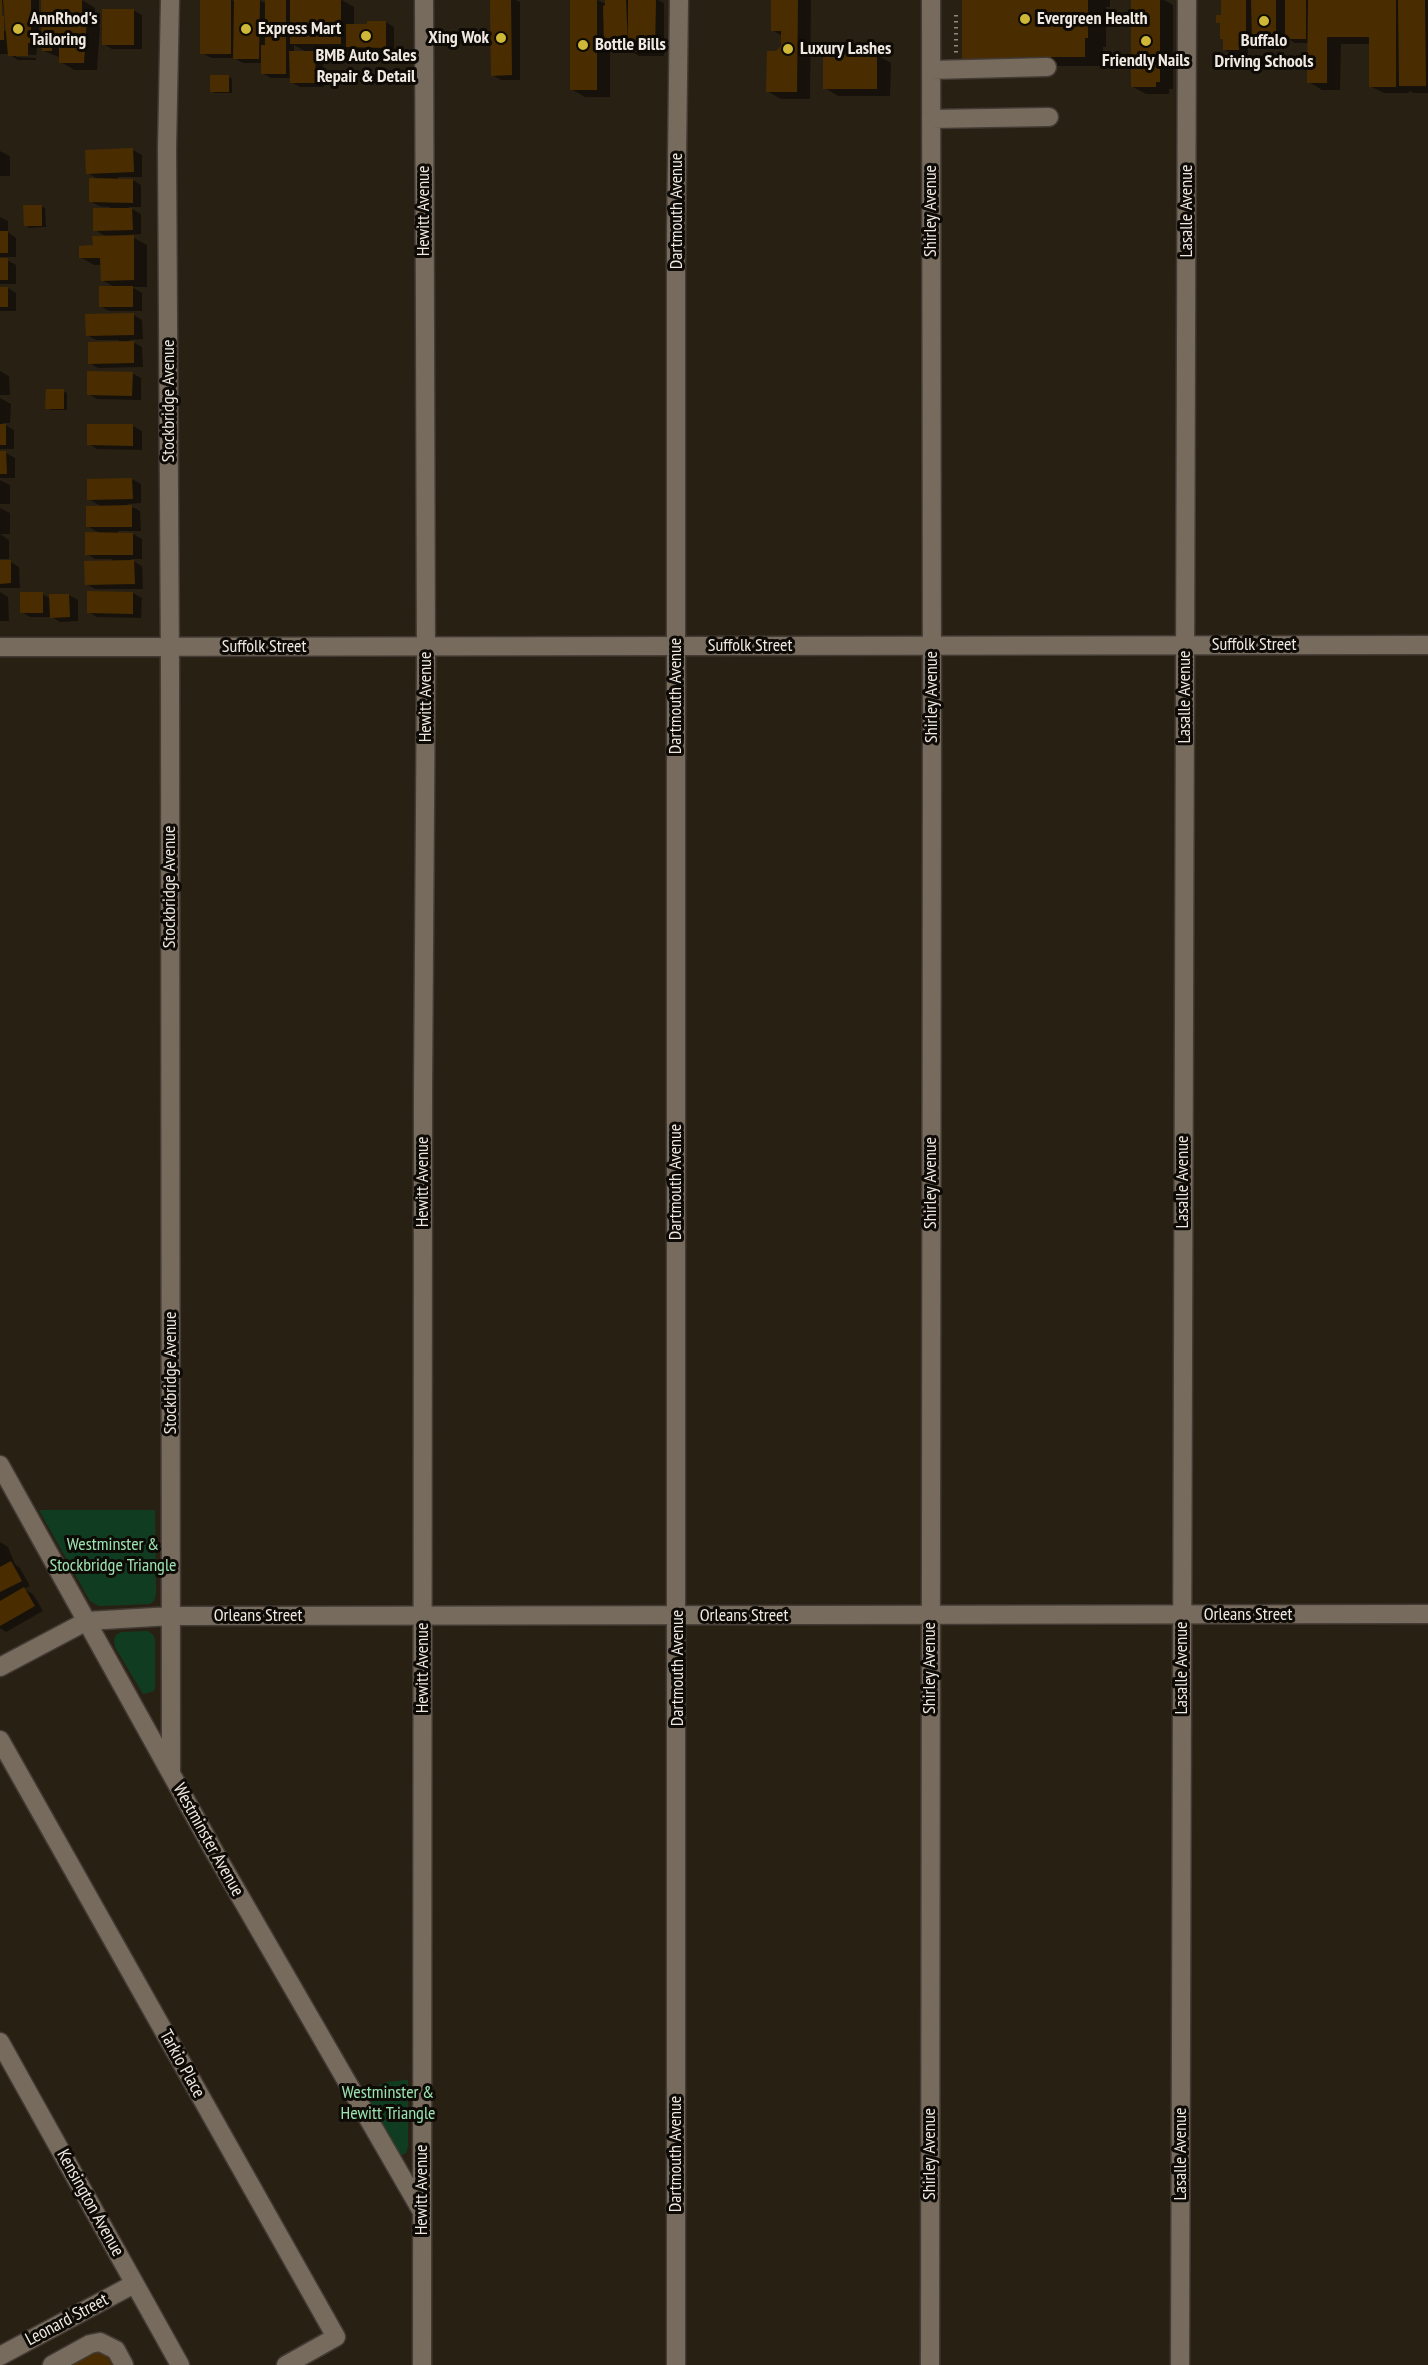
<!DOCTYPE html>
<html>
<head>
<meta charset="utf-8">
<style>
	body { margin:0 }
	canvas { display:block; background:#292014 }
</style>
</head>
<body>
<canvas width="1428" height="2365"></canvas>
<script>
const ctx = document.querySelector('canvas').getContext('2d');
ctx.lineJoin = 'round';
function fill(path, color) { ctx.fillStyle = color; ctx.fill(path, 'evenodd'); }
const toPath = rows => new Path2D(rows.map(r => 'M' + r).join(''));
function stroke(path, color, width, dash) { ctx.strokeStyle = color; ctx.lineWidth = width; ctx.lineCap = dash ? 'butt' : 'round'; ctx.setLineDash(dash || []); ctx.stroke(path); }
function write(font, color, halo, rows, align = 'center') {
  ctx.font = font + ' "PT Sans Narrow",sans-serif'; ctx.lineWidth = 6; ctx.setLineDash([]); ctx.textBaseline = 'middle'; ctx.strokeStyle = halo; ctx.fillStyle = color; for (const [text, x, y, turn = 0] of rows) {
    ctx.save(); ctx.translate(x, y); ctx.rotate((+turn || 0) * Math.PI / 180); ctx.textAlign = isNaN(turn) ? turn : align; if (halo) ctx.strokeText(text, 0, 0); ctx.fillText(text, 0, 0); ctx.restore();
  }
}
fill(toPath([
	[39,1510,155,1510,156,1594,154,1601,150,1604,99,1606,90,1601],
	[148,1631,154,1636,155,1640,155,1687,154,1691,143,1694,115,1647,114,1640,116,1635,121,1632],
	[408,2080,408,2146,406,2153,400,2156,396,2154,359,2094,386,2082]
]), '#103d22');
fill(toPath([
	[0,0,39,0,39,47,37,47,36,60,18,60,9,54,0,54,0,2,3,31,7,31,2,1],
	[16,54,36,55,36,58,16,57],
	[43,0,82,0,95,8,95,24,100,27,97,70,74,70,61,62,61,58,44,51],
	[202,0,232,0,235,2,235,0,259,0,267,4,267,0,342,0,354,7,354,26,386,22,394,27,394,52,312,51,323,57,324,87,300,87,291,82,291,78,271,78,262,73,262,63,243,63,234,58,211,58,202,53],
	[294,45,308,53,294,53],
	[492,0,516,0,520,2,520,80,501,80,492,75],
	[571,0,598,0,607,5,607,0,658,0,664,3,664,56,639,56,630,51,614,51,610,49,610,97,585,97,571,89],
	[773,0,811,0,810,99,781,99,767,91,776,53,782,47,782,36,772,30],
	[964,0,1110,0,1110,7,1106,7,1106,47,1103,47,1103,66,1038,66,982,73],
	[1133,0,1164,0,1173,5,1173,89,1169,89,1169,94,1146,94,1133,87],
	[1222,0,1428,0,1428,93,1414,93,1409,91,1409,93,1384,93,1370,86,1370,44,1341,44,1340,90,1322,90,1309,82,1309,43,1295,43,1285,37,1285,46,1262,46,1254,42,1254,44,1248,44,1248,55,1233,55,1225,50,1225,40,1221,38,1221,24,1217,22,1222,16],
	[133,10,142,15,142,49,112,49,103,44],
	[825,55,877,55,891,63,890,96,838,96,825,88],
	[228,76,232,79,232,93,215,93,212,91],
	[133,150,142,155,142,177,118,177,118,180,133,180,141,185,141,207,128,207,141,214,141,234,129,235,147,245,147,287,132,287,142,293,142,311,109,311,100,306,116,288,102,280,102,265,94,265,80,257,107,237,95,230,110,209,110,207,99,206,90,201,99,180,88,173],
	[0,151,10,156,10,176,0,176],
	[41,206,45,208,46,227,29,228,26,225],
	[0,217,8,221,8,232,16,238,16,257,0,257],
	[0,260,7,260,16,265,16,284,0,284],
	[0,288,8,288,16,293,16,311,0,311],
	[134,315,142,320,143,339,129,340,142,347,143,367,98,368,90,363,119,343,119,340,96,340,87,335],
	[0,371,9,376,10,395,0,395],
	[132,373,141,378,141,400,97,399,88,394],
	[63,391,67,393,67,410,51,410,47,408],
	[0,398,11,404,10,423,2,423,14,430,14,449,0,449],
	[133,426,142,431,142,450,97,449,89,444],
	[0,453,6,453,15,458,15,478,0,478],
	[132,479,141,484,141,503,127,504,140,511,141,531,118,531,118,534,133,534,142,539,142,559,130,559,142,566,143,589,95,589,86,584,112,562,112,559,95,559,87,554,101,534,87,526,102,507,89,499],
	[0,480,10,485,10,504,0,504],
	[0,508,10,513,10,534,0,534],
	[0,534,9,540,9,559,0,559],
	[0,562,11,562,19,567,20,588,0,588],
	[0,592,8,597,9,621,0,621],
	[133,593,142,598,141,618,97,617,88,612],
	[42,594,51,599,69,595,78,600,78,621,60,622,52,617,30,617,22,612],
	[0,1542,8,1547,15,1564,20,1568,30,1586,24,1589,33,1594,43,1611,6,1632,0,1628]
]), '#0007');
fill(toPath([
	[0,0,2,0,2,16,4,16,4,40,0,40],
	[3,0,31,0,31,43,28,43,28,56,8,56],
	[41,0,82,0,82,17,87,18,84,63,59,63,59,42,52,42,52,51,42,51],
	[200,0,231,0,231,54,200,54],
	[234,0,260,0,259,59,233,59],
	[265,0,286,0,286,74,261,74,261,45,265,45],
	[290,0,341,0,341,44,290,44],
	[490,0,511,0,512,75,491,76],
	[570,0,597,0,597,90,570,90],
	[605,0,626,0,628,44,628,0,656,0,655,52,628,52,628,47,604,47,603,6,605,5],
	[771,0,798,0,797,92,766,92,767,51,776,51,781,46,781,31,771,31],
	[962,0,1088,0,1088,38,1085,38,1085,57,1020,57,1020,64,962,64],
	[1131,0,1160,0,1160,82,1156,82,1156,87,1131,87],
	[1221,0,1246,0,1246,39,1239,39,1239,50,1223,50,1223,39,1220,39,1220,23,1216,23,1216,15,1221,15],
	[1251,0,1276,0,1276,42,1252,42],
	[1285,0,1306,0,1306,39,1285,39],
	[1308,0,1396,0,1396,87,1369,87,1369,37,1327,37,1327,83,1307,83],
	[1398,0,1425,0,1426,86,1399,86],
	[102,9,134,9,134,45,102,45],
	[367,21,386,21,386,48,346,47,346,24,367,24],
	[289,51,315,51,316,83,290,83],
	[823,54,877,54,877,89,823,89],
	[210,75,229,75,229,92,210,92],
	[133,148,134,172,86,174,85,150],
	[89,178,133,179,133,203,89,202],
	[23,205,42,205,42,226,24,226],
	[93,208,132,208,133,230,93,231],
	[0,231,8,231,8,253,0,253],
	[134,235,134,280,101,281,100,258,79,258,79,246,93,245,92,236],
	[0,258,8,258,8,280,0,280],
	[99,286,133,286,133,307,99,307],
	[0,287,8,287,8,307,0,307],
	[134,313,134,335,86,336,85,314],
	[134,341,134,363,88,364,88,342],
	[87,371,133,372,132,396,87,395],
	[46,389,64,389,64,409,45,409],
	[0,424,6,424,6,445,0,445],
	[87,424,133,424,133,446,87,445],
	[0,451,6,451,7,474,0,474],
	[132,478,133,499,87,500,87,479],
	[132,505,132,527,86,527,86,506],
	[85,532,133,533,133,555,85,555],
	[0,560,11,560,11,583,0,584],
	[134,560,135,584,85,585,84,561],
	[87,591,133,592,133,614,87,613],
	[20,592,43,592,43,613,20,613],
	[49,594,69,594,70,617,50,618],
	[11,1561,22,1581,0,1592,0,1567],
	[24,1587,35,1606,0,1626,0,1601],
	[88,2349,103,2349,112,2365,59,2365]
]), '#492d00');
const minor = toPath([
	[170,0,167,149,170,667,171,1773],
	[931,70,1047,67],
	[931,119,1049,117],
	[0,647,1428,645],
	[0,1465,215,1853,421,2210],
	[0,1667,87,1621,171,1616,1428,1614],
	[0,1740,336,2337,286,2365],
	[0,2042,180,2365],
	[0,2356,134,2284],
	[52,2365,90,2344,100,2342,116,2350,124,2365],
	[422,2365,423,1090,426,665,424,0],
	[676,2365,676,237,679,0],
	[930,2365,932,716,931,0],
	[1180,2365,1187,0]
]);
stroke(minor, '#423a33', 21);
stroke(toPath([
	[956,15,956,53]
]), '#90887f', 4, [1.5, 4.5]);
stroke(minor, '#766b5d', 18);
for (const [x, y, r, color] of [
	[1025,19,6,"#cfb837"],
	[1264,21,6,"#cfb837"],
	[18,29,6,"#cfb837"],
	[246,29,6,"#cfb837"],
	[366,36,6,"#cfb837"],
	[501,38,6,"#cfb837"],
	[1146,41,6,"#cfb837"],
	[583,45,6,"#cfb837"],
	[788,49,6,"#cfb837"]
]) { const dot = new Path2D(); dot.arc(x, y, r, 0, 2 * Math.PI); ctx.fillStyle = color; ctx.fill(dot); stroke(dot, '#0e0a06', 2); }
write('bold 18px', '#f0e9e2', '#0e0a06', [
	["AnnRhod's",30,19],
	["Tailoring",30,40],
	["Evergreen Health",1037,19],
	["Express Mart",258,29],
	["Xing Wok",489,38,"right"],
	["Buffalo",1264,41,"center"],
	["Driving Schools",1264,62,"center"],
	["Bottle Bills",595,45],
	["Luxury Lashes",800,49],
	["BMB Auto Sales",366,56,"center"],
	["Repair & Detail",366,77,"center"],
	["Friendly Nails",1146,61,"center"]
], 'left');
write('18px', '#f0e9e2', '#0e0a06', [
	["Hewitt Avenue",424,211,-90],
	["Dartmouth Avenue",677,211,-90],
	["Shirley Avenue",931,211,-90],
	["Lasalle Avenue",1187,211,-90],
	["Stockbridge Avenue",169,401,-90],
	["Suffolk Street",1254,645],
	["Suffolk Street",750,646],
	["Suffolk Street",264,647],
	["Dartmouth Avenue",676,696,-90],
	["Hewitt Avenue",426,697,-90],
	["Shirley Avenue",932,697,-90],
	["Lasalle Avenue",1185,697,-90],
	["Stockbridge Avenue",170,887,-90],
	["Hewitt Avenue",423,1182,-90],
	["Dartmouth Avenue",676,1182,-90],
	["Lasalle Avenue",1183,1182,-90],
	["Shirley Avenue",931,1183,-90],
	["Stockbridge Avenue",171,1373,-90],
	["Orleans Street",1248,1615],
	["Orleans Street",258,1616],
	["Orleans Street",744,1616],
	["Hewitt Avenue",423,1668,-90],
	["Dartmouth Avenue",678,1668,-90],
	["Shirley Avenue",930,1668,-90],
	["Lasalle Avenue",1182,1668,-90],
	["Westminster Avenue",208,1840,61],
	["Tarkio Place",182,2064,61],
	["Dartmouth Avenue",676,2154,-90],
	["Shirley Avenue",930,2154,-90],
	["Lasalle Avenue",1181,2154,-90],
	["Hewitt Avenue",422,2190,-90],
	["Kensington Avenue",90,2203,61],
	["Leonard Street",67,2320,-28]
]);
write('18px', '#9be3b0', '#0e0a06', [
	["Westminster &",113,1545],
	["Stockbridge Triangle",113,1566],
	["Westminster &",388,2093],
	["Hewitt Triangle",388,2114]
]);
</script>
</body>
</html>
